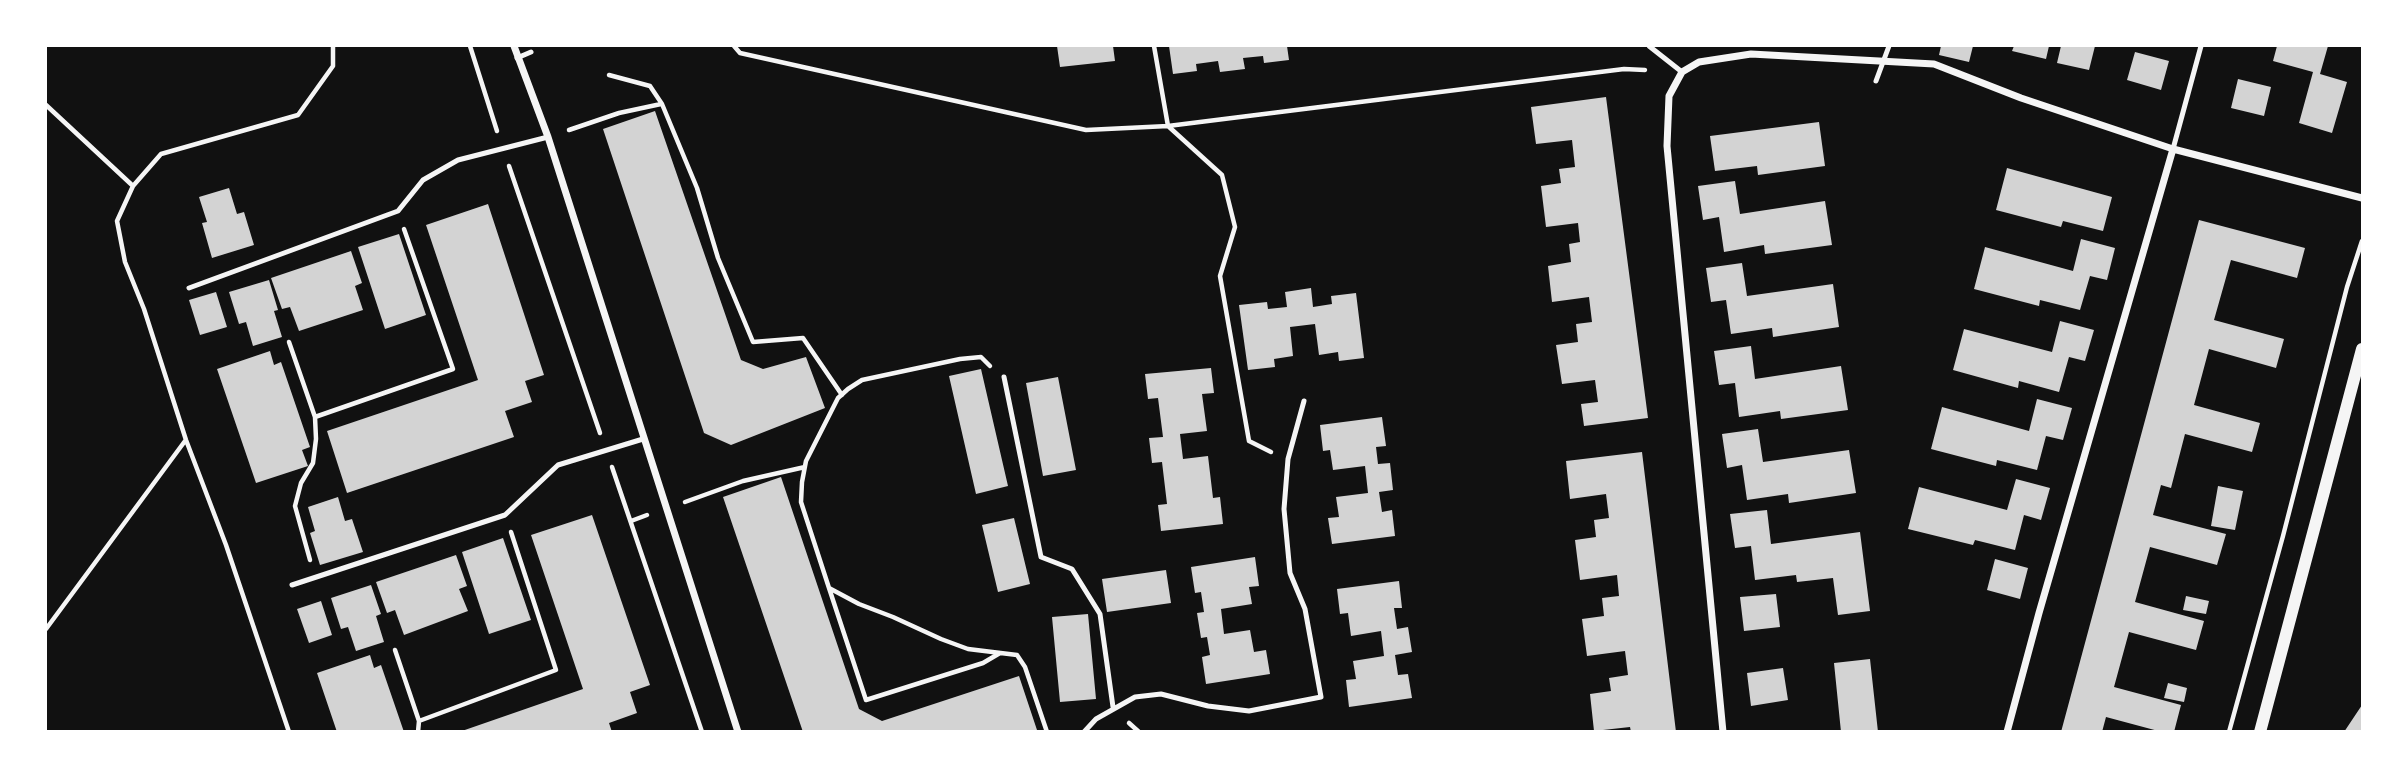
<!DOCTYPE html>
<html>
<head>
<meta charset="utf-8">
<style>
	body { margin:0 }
	#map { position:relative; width:2408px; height:777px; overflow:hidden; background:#111; font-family:"Source Sans 3",sans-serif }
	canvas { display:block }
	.frame { position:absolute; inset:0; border:47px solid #fff; pointer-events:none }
</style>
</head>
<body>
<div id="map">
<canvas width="2408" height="777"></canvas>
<div class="frame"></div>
</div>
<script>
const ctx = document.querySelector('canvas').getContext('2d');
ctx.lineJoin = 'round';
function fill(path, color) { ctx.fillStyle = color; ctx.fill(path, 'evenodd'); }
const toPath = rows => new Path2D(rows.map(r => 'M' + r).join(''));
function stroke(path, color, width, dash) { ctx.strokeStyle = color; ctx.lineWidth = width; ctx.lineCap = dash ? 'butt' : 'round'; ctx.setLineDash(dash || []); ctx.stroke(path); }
fill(toPath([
	[1057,46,1113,46,1115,61,1060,67],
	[1169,46,1287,46,1289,60,1264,63,1263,56,1243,58,1245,69,1220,72,1218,61,1196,64,1197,71,1173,74],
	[1941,46,1973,46,1969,62,1939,55],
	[2014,46,2049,46,2046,59,2012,51],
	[2061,46,2095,46,2089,70,2057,63],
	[2277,46,2328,46,2320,74,2347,82,2332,133,2299,123,2313,72,2273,61],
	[2135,52,2169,61,2161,90,2127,80],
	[2238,79,2271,87,2264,116,2231,108],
	[1606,97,1648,418,1584,426,1581,404,1598,402,1595,380,1562,384,1556,345,1578,342,1576,324,1592,322,1589,297,1552,302,1548,266,1571,262,1569,244,1580,242,1578,223,1546,227,1541,186,1561,183,1559,169,1575,167,1572,140,1536,144,1531,107],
	[655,111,741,360,763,369,806,357,825,408,731,445,704,433,603,129],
	[1819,122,1825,166,1758,175,1757,166,1715,171,1710,136],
	[2007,168,2112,197,2103,231,2063,221,2061,227,1996,210],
	[1735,181,1740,214,1825,201,1832,245,1765,254,1764,245,1724,252,1719,217,1703,220,1698,186],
	[229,188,237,214,244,212,254,245,212,258,202,223,207,222,199,197],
	[488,204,544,375,525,381,532,402,505,411,514,437,347,493,327,431,478,380,426,225],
	[2199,220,2305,248,2297,278,2231,260,2214,320,2284,339,2276,368,2209,349,2194,405,2260,423,2252,452,2185,434,2171,488,2161,485,2153,515,2226,534,2217,565,2150,547,2135,602,2204,621,2196,650,2129,632,2114,687,2181,705,2174,732,2162,732,2106,717,2102,732,2061,732],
	[399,234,426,315,385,329,358,247],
	[2081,239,2115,248,2107,280,2090,276,2080,310,2040,300,2039,306,1974,289,1985,247,2073,271],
	[351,251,362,283,355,286,363,310,299,331,290,307,282,309,271,278],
	[1742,263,1747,296,1833,284,1839,327,1773,337,1772,328,1731,334,1726,300,1711,302,1706,268],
	[269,280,278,310,274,311,282,337,253,346,246,322,239,324,229,292],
	[1311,288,1313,307,1332,304,1331,296,1356,293,1364,358,1339,361,1338,352,1319,355,1315,324,1290,327,1293,356,1274,359,1275,367,1248,370,1239,305,1267,302,1268,309,1287,307,1285,292],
	[216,292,227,327,200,335,189,300],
	[2060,321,2094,330,2085,361,2069,357,2059,392,2019,381,2018,388,1953,370,1964,329,2052,352],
	[1751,346,1755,379,1841,366,1848,410,1781,419,1780,411,1739,417,1735,383,1719,385,1714,351],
	[270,351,274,365,281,362,310,447,302,450,308,466,256,483,217,369],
	[1211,368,1214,393,1202,394,1207,431,1180,434,1183,459,1208,456,1213,498,1220,497,1223,524,1161,531,1158,505,1167,504,1162,462,1152,463,1149,438,1163,437,1158,398,1148,399,1145,374],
	[981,369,1008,486,976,494,949,376],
	[1058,377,1076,470,1043,476,1026,383],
	[2037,399,2072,408,2063,440,2046,436,2037,470,1997,460,1996,466,1931,449,1942,407,2029,431],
	[1382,417,1386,446,1376,447,1378,464,1390,463,1393,490,1379,492,1382,512,1392,510,1395,536,1332,544,1328,518,1339,517,1336,497,1368,493,1365,466,1333,470,1330,450,1323,451,1320,425],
	[1758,429,1763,462,1849,450,1856,493,1789,503,1788,494,1747,500,1742,465,1727,468,1722,434],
	[1642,452,1676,732,1631,732,1630,727,1594,731,1590,694,1611,691,1609,678,1628,675,1625,651,1587,656,1582,619,1604,616,1602,598,1619,596,1617,575,1580,580,1575,540,1596,537,1594,520,1609,518,1606,494,1570,499,1566,461],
	[781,477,859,709,882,721,1019,676,1037,730,803,732,723,497],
	[2016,479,2050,488,2041,520,2024,515,2015,550,1975,540,1973,545,1908,529,1919,487,2007,510],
	[2218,486,2243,491,2235,530,2211,526],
	[338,497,345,521,352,519,363,552,320,565,310,533,315,531,308,507],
	[1767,510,1771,544,1860,532,1870,611,1838,615,1833,578,1797,582,1796,575,1755,580,1751,546,1735,548,1730,514],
	[592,515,650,685,630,692,637,713,609,723,612,732,459,732,583,689,531,535],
	[1014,518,1030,584,998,592,982,525],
	[503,538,531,620,489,634,462,552],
	[456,555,467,586,459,589,468,611,404,635,395,610,387,613,376,582],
	[1255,557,1259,586,1249,587,1252,604,1221,609,1224,634,1250,630,1254,652,1266,650,1270,674,1206,684,1202,657,1210,655,1207,637,1201,638,1197,613,1204,612,1201,592,1195,593,1191,567],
	[1995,559,2028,568,2020,599,1987,590],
	[1166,570,1171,603,1107,612,1102,579],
	[1399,581,1402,608,1394,608,1397,629,1408,627,1412,652,1395,655,1398,675,1408,674,1412,698,1349,707,1346,680,1356,679,1353,661,1384,656,1381,631,1351,636,1348,613,1340,614,1337,589],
	[371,585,381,614,376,616,384,642,356,651,348,627,341,629,331,598],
	[1776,594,1780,627,1744,631,1740,597],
	[2186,596,2209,601,2206,614,2183,610],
	[321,601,332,635,309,643,297,609],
	[1088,614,1096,699,1060,702,1052,617],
	[370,655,374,668,381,665,404,732,337,732,317,673],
	[1870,659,1878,732,1841,732,1834,663],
	[1783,668,1788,700,1751,706,1747,673],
	[2168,683,2187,688,2184,702,2164,698],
	[2362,705,2362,732,2344,732]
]), '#d3d3d3');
stroke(toPath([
	[470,46,497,131],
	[734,46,740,53,1086,130,1168,126,1624,69,1645,70],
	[1154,46,1168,126,1222,175,1235,227,1220,276,1249,441,1271,452],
	[609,75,650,86,662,104,697,188,718,258,753,342,803,338,842,395],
	[46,105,133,186],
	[569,130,619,113,661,104],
	[509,166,600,433],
	[289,342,315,417,453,369,404,229],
	[990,366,981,357,960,359,862,380,848,389,838,398,806,461,802,482,801,502,829,588,859,604,893,617,941,639,968,649,1017,655,1025,667,1047,732],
	[612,467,702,732],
	[685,502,743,481,805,467],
	[631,521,647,515],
	[310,560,295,506,301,483,313,463,316,439,315,417],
	[829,588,866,700,983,663,1000,653],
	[46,629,185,441],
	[395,650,419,721],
	[1129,723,1139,732],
	[289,732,226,545,186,440,144,309,125,262,117,221,133,186,161,154,298,115,333,66,333,46],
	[418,732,419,721,556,670,511,532],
	[2229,732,2283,536,2347,287,2362,241]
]), '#f5f5f5', 4.5);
stroke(toPath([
	[1649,46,1682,72],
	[517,58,531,52],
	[1876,81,1889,46],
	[2173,149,2201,46],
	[189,288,398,211,423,180,458,160,548,137],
	[1004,377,1041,557,1072,569,1100,614,1113,707],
	[292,585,505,515,558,465,643,439],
	[1084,732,1096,719,1135,697,1161,694,1208,706,1249,711,1321,697,1305,609,1290,573,1284,509,1288,459,1304,401]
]), '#f5f5f5', 5);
stroke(toPath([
	[514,46,548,137,738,732],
	[1723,732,1667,146,1669,96,1682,72,1699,62,1751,54,1934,64,2021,98,2173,149,2362,198],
	[2007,732,2039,613,2173,149]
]), '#f5f5f5', 7);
stroke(toPath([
	[2260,732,2362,349]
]), '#f5f5f5', 12);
</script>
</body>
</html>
